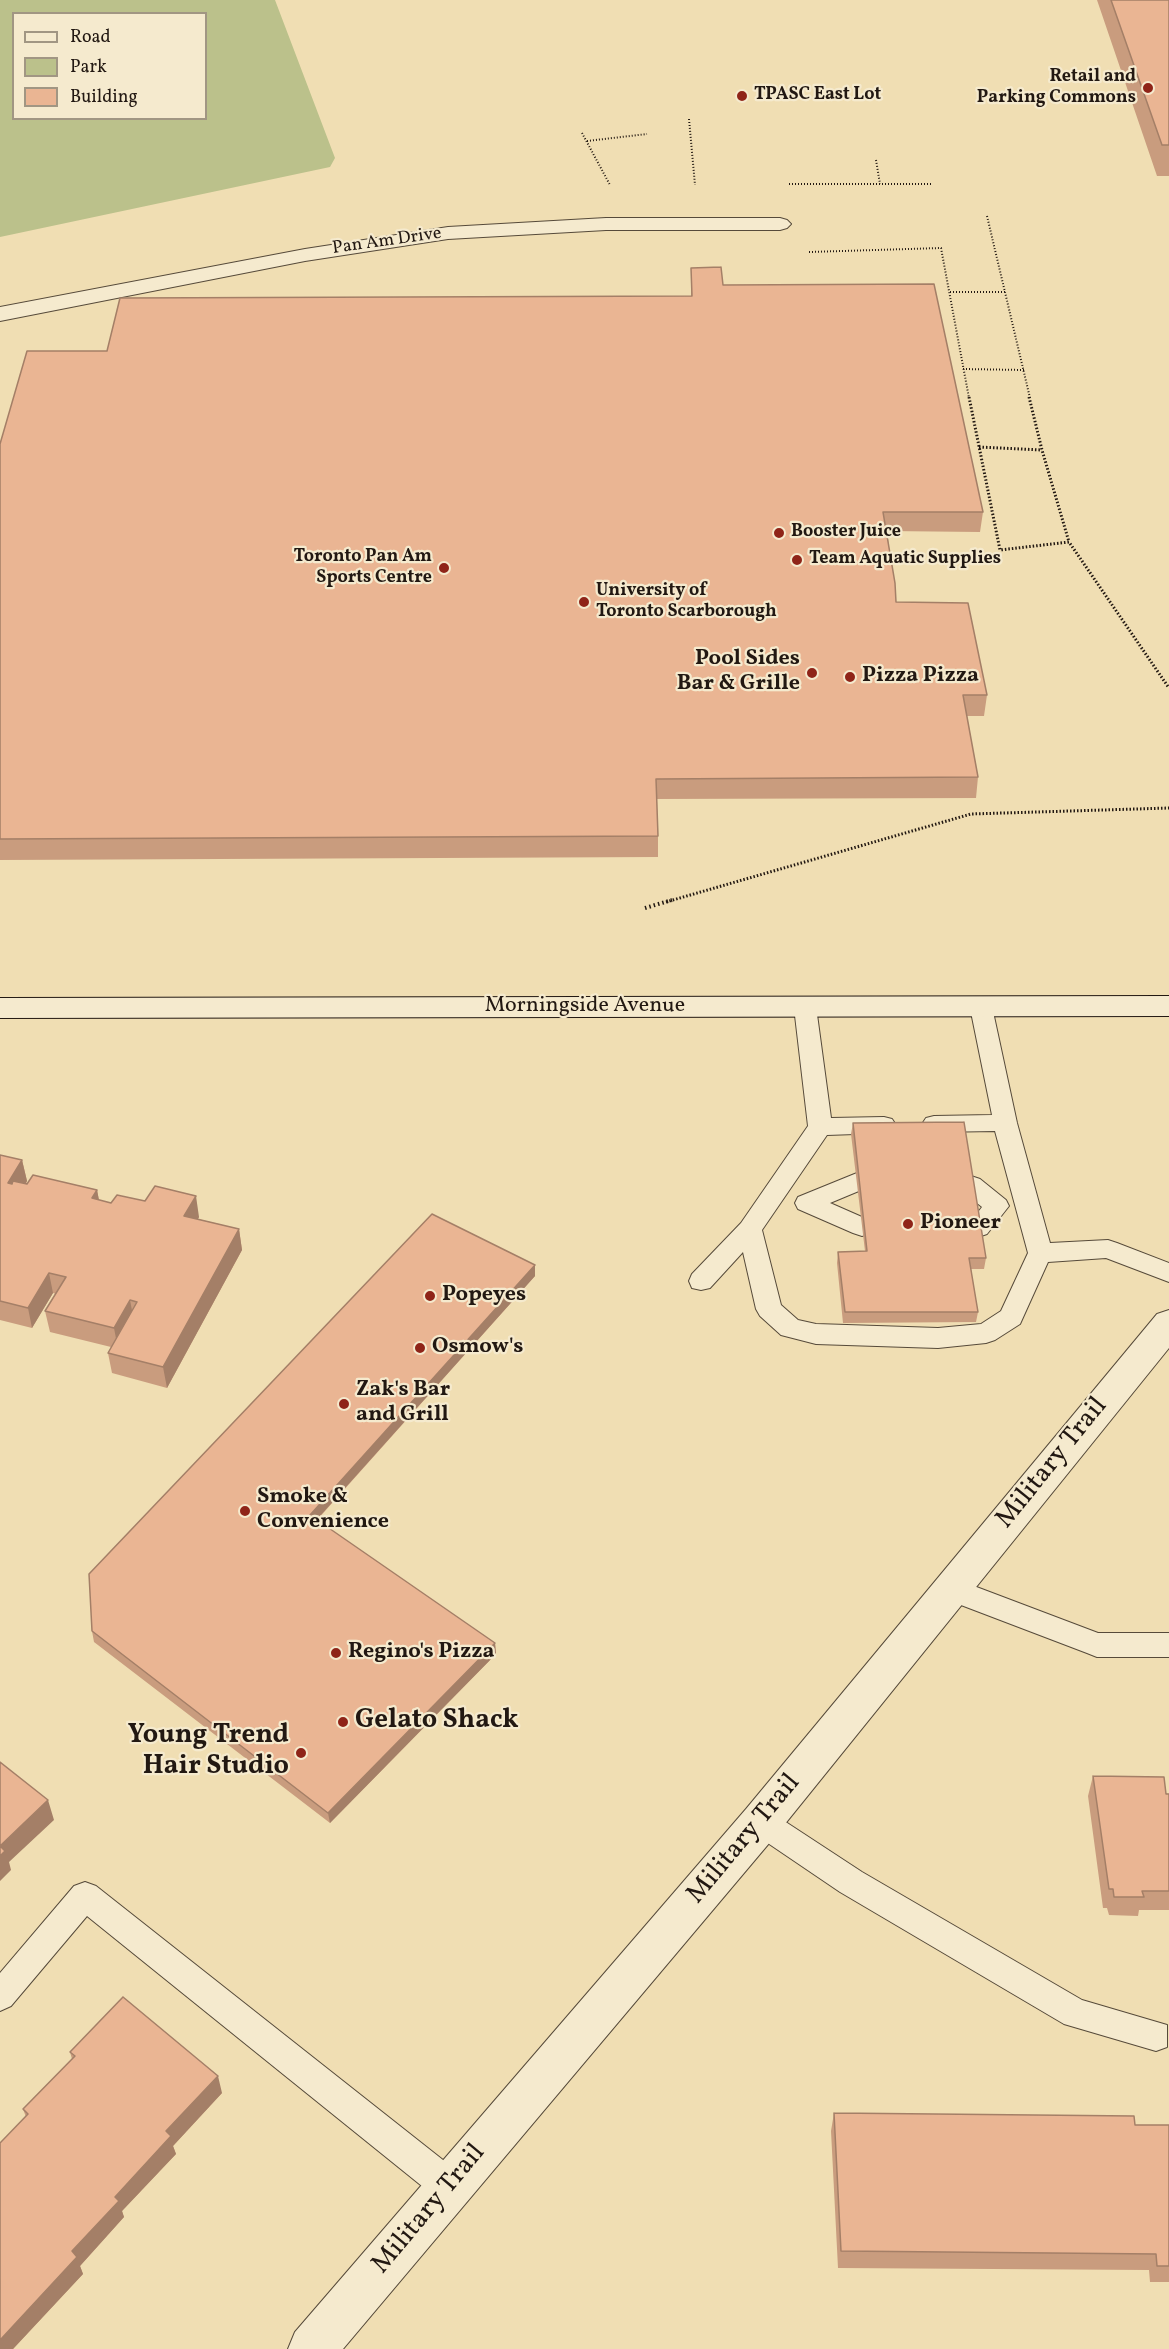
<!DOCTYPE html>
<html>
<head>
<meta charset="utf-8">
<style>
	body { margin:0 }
	#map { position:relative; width:1169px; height:2349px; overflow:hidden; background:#f0deb3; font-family:Vollkorn,serif }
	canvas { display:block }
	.legend { position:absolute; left:12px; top:12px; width:195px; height:108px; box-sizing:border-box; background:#f5eace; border:2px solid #a19683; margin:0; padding:8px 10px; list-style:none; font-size:18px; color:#221812 }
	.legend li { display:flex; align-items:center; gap:12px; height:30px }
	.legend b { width:30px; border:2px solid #a19683 }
</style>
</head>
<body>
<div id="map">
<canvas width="1169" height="2349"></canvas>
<ul class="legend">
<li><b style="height:8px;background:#f5eace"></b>Road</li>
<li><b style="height:16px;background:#bbc18b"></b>Park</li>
<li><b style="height:16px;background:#eab593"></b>Building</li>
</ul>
</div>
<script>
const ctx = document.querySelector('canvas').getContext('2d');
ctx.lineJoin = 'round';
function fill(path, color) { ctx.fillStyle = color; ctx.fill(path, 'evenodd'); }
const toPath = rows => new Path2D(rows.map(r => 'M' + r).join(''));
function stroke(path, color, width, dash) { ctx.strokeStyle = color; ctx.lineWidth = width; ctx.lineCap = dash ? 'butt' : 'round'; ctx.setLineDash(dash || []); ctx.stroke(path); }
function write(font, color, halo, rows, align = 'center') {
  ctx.font = font + ' Vollkorn,serif'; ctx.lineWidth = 4.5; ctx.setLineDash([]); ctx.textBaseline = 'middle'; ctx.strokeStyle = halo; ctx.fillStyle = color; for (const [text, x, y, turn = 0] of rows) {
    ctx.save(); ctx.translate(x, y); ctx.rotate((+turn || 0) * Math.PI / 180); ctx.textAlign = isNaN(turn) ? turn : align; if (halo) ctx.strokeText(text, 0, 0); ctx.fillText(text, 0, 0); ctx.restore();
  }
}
fill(toPath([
	[0,0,275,0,335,158,330,167,0,237],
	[14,14,206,14,206,118,14,118]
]), '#bbc18b');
const service = toPath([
	[805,999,813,1002,816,1007,831,1118,884,1117,892,1119,896,1125,892,1131,884,1133,827,1135,762,1230,781,1305,798,1320,816,1324,938,1328,981,1324,1001,1311,1028,1253,995,1131,934,1132,926,1130,922,1124,926,1118,934,1116,992,1115,970,1007,973,1002,981,999,989,1002,992,1007,1017,1123,1050,1243,1108,1240,1117,1243,1169,1263,1169,1282,1106,1258,1048,1262,1020,1324,995,1340,986,1343,938,1348,816,1344,781,1335,760,1316,756,1309,743,1252,710,1288,701,1290,692,1288,689,1281,692,1274,741,1223,808,1126,794,1007,797,1002,805,999],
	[857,1173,866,1176,869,1182,866,1188,830,1203,871,1221,874,1227,871,1233,862,1236,853,1233,798,1209,795,1203,798,1197,857,1173],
	[971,1176,980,1179,1006,1200,1009,1206,987,1234,978,1237,969,1234,966,1228,982,1207,962,1191,959,1185,962,1179,971,1176],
	[950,1577,1098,1633,1169,1633,1169,1657,1097,1657,1087,1653,940,1597,936,1589,940,1581,950,1577],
	[761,1809,772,1813,862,1872,1082,2000,1167,2025,1167,2047,1156,2051,1064,2024,840,1892,750,1831,746,1822,750,1813,761,1809],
	[85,1882,96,1886,462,2175,467,2187,462,2199,450,2203,438,2199,87,1916,11,2006,0,2011,0,1973,74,1886,85,1882]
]);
const minor = toPath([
	[606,218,780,218,787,220,791,224,787,228,780,230,606,230,448,239,305,261,0,321,0,307,305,249,448,227,606,218]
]);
const tertiary = toPath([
	[1169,1310,1169,1348,776,1835,343,2349,288,2349,295,2332,746,1809,1157,1314,1169,1310]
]);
const secondary = toPath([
	[1169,996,1169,1016,0,1018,0,998,1169,996]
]);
stroke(service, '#564a3a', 2);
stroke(minor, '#564a3a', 2);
stroke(tertiary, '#564a3a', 2);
stroke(secondary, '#221812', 2);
stroke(toPath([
	[689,119,695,185],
	[582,133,610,185],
	[587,141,647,134],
	[876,160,880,184],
	[789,184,932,184],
	[987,216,1030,398],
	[809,252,941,248,969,398],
	[950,292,1006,292],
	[963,369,1024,370]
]), '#221812', 2, [1, 2]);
stroke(toPath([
	[969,397,1000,550,1069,542,1169,688],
	[1029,397,1042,450,1069,542],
	[979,447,1042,450],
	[666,902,971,814,1169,808]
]), '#221812', 3, [1.5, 2]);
stroke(toPath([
	[645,908,672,900]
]), '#221812', 4, [1.5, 3]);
fill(service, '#f5eace');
fill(minor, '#f5eace');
fill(tertiary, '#f5eace');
fill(secondary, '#f5eace');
fill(toPath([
	[1097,0,1169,0,1169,176,1157,176],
	[691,268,723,285,983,512,980,532,887,531,896,602,987,695,984,716,967,716,978,777,976,798,657,799,658,836,658,857,0,860,0,444,107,351,691,296],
	[853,1123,986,1258,984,1269,971,1269,978,1312,976,1322,843,1323,837,1263,838,1252,865,1251,851,1134],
	[0,1155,22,1160,27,1181,26,1184,97,1190,99,1200,111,1203,199,1217,198,1219,239,1229,242,1250,167,1388,112,1373,108,1353,111,1347,50,1332,45,1311,56,1294,53,1293,32,1328,0,1320],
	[535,1265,535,1276,317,1520,495,1643,496,1654,330,1823,94,1642,92,1631],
	[1093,1776,1169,1794,1169,1910,1139,1910,1138,1916,1109,1915,1107,1908,1103,1908,1088,1796],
	[70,2052,222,2093,173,2146,176,2154,122,2211,124,2217,80,2266,83,2274,13,2349,0,2349,26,2117,23,2109,72,2059],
	[834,2113,1135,2125,1169,2125,1169,2282,1150,2282,1149,2270,838,2268,831,2131]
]), '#c99c7e');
fill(toPath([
	[22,1160,27,1181,13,1204,8,1183],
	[97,1190,101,1211,92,1198],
	[196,1196,199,1217,188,1237,184,1216],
	[239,1229,242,1250,167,1388,163,1367],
	[535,1265,535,1276,311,1526,310,1515],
	[49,1273,53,1293,32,1328,28,1308],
	[130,1300,134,1321,118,1349,114,1328],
	[495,1643,496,1654,330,1823,328,1813],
	[48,1800,54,1820,9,1862,11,1870,0,1881,0,1846],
	[218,2076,222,2093,173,2146,176,2154,122,2211,124,2217,80,2266,83,2274,13,2349,0,2349,0,2340,115,2197,166,2131]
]), '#a47f67');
const building = toPath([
	[1111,0,1169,0,1169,145,1162,145,1111,0],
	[721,267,723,285,934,284,983,512,883,512,895,583,896,602,968,603,987,695,963,695,978,777,656,779,658,836,0,839,0,444,27,351,107,351,120,298,692,296,691,268,721,267],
	[964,1122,986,1258,969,1258,978,1312,845,1312,838,1252,867,1251,853,1123,964,1122],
	[0,1155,22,1160,8,1183,12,1184,13,1181,27,1184,33,1175,97,1190,92,1198,111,1203,117,1195,145,1201,155,1186,196,1196,184,1216,239,1229,163,1367,108,1353,137,1302,130,1300,114,1328,45,1311,66,1277,49,1273,28,1308,0,1301,0,1155],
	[432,1214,535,1265,310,1515,495,1643,328,1813,92,1631,89,1574,432,1214],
	[0,1762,48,1800,0,1846,0,1762],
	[1093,1776,1164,1777,1166,1794,1169,1794,1169,1891,1142,1891,1144,1897,1114,1897,1113,1889,1109,1889,1093,1776],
	[0,1846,5,1851,0,1856,0,1846],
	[123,1997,218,2076,166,2131,171,2136,115,2197,119,2201,72,2251,77,2257,0,2340,0,2143,28,2114,23,2109,75,2056,70,2052,123,1997],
	[834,2113,1134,2116,1135,2125,1169,2125,1169,2266,1157,2266,1156,2254,841,2251,834,2113]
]);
fill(building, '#eab593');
stroke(building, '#a47f67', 1.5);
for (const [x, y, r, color] of [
	[1148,88,6,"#8f2418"],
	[742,96,6,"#8f2418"],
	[779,533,6,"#8f2418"],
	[797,560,6,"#8f2418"],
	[444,568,6,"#8f2418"],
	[584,602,6,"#8f2418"],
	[812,673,6,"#8f2418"],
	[850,677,6,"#8f2418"],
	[908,1224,6,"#8f2418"],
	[430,1296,6,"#8f2418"],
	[420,1348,6,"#8f2418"],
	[344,1404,6,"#8f2418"],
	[245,1511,6,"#8f2418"],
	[336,1653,6,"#8f2418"],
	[343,1722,6,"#8f2418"],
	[301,1753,6,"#8f2418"]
]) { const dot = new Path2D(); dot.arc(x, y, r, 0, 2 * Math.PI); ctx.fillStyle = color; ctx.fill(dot); stroke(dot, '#f5eace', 2); }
write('bold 18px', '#221812', '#f5eace', [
	["Retail and",1136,78,"right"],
	["Parking Commons",1136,99,"right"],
	["TPASC East Lot",754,96],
	["Booster Juice",791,533],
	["Toronto Pan Am",432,558,"right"],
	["Sports Centre",432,579,"right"],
	["Team Aquatic Supplies",809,560],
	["University of",596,592],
	["Toronto Scarborough",596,613]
], 'left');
write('18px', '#221812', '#f5eace', [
	["Pan Am Drive",387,242,-8]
]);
write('bold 22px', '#221812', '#f5eace', [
	["Pool Sides",800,660,"right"],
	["Bar & Grille",800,685,"right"],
	["Pizza Pizza",862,677],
	["Pioneer",920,1224],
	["Popeyes",442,1296],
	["Osmow's",432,1348],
	["Zak's Bar",356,1391],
	["and Grill",356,1416],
	["Smoke &",257,1498],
	["Convenience",257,1523],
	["Regino's Pizza",348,1653]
], 'left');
write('22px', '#221812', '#f5eace', [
	["Morningside Avenue",585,1007]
]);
write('27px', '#221812', '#f5eace', [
	["Military Trail",1053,1464,-51],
	["Military Trail",745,1840,-50],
	["Military Trail",430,2210,-50]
]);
write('bold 27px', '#221812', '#f5eace', [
	["Gelato Shack",355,1722],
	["Young Trend",289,1737,"right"],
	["Hair Studio",289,1768,"right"]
], 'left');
</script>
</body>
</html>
